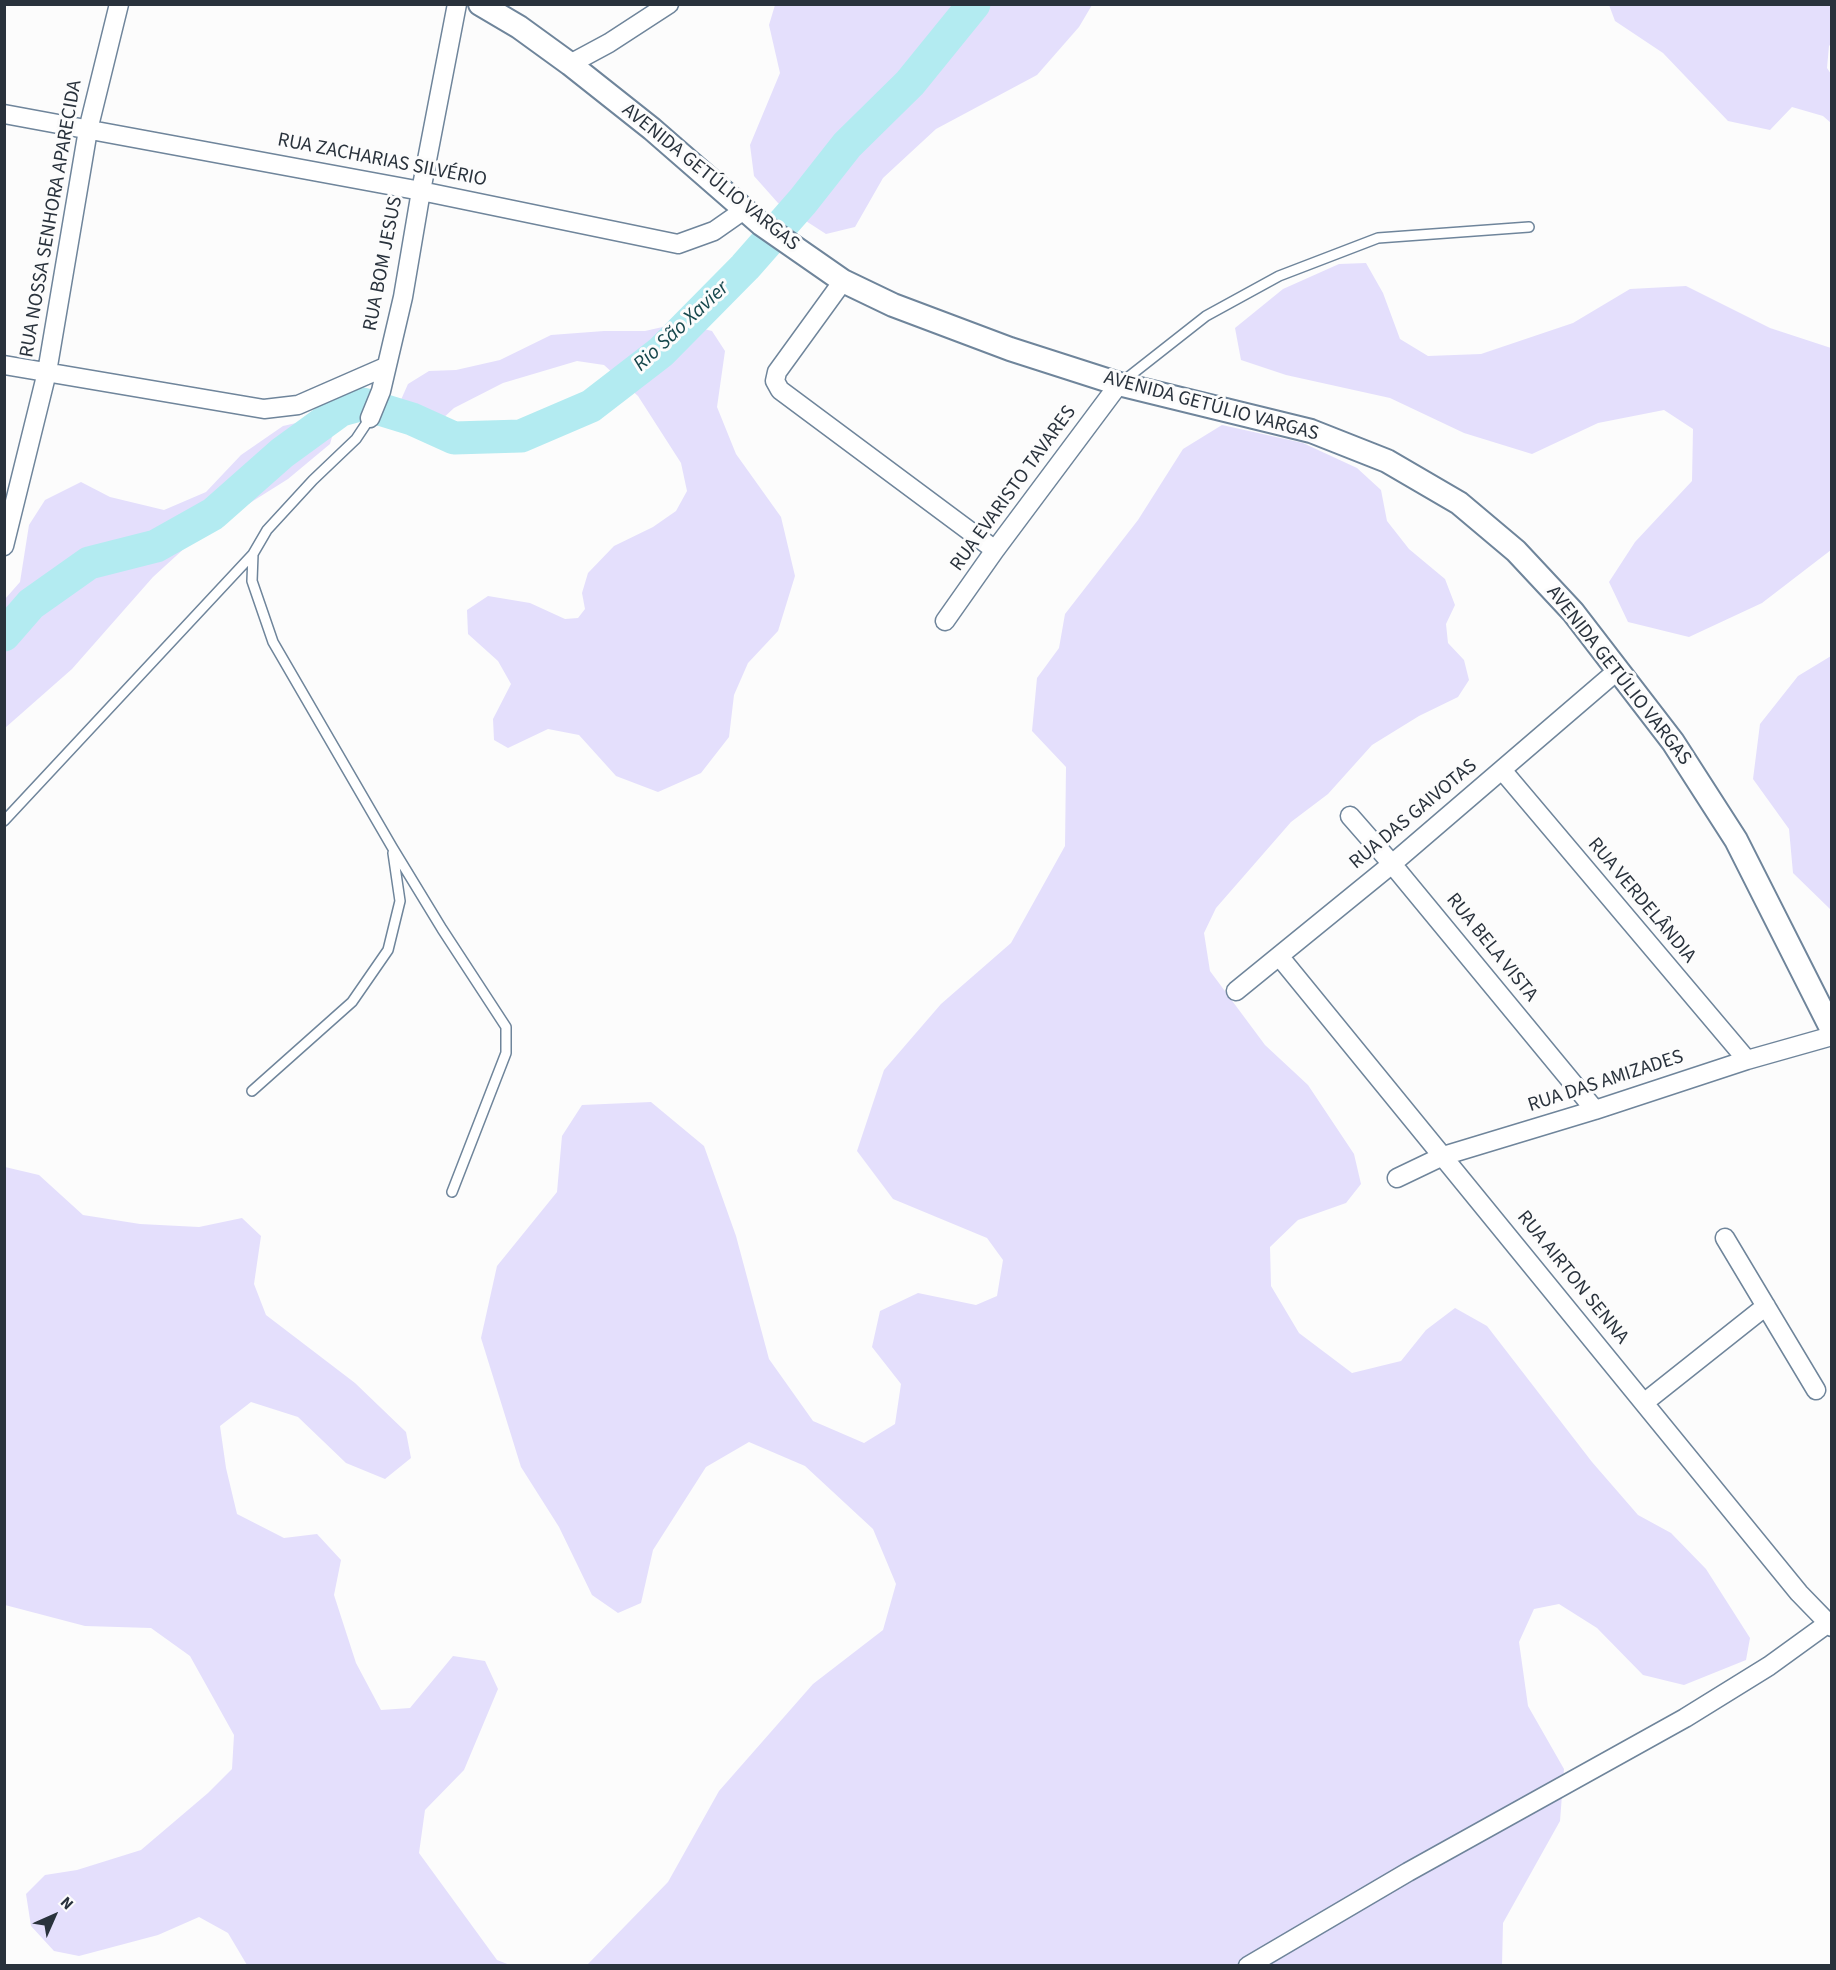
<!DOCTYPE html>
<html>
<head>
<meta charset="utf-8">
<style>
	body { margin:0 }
	#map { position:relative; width:1836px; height:1970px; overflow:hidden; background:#fcfcfc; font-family:"Source Sans 3",sans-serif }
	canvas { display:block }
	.frame { position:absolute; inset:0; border:6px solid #29323c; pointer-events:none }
	.north { position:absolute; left:24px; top:1886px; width:60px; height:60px; -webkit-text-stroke:4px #fcfcfc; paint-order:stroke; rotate:45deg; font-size:16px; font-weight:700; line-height:24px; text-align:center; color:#29323c }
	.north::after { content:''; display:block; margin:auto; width:21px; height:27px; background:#29323c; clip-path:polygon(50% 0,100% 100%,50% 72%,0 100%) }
</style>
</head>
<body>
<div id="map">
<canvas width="1836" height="1970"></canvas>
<div class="frame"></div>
<div class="north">N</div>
</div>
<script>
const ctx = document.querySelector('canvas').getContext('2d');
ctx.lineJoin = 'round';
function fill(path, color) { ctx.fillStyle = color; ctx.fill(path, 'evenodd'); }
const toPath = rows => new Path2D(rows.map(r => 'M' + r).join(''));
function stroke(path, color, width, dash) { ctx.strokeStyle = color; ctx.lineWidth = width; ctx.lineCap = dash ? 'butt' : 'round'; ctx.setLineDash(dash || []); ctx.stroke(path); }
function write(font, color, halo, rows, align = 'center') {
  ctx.font = font + ' "Source Sans 3",sans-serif'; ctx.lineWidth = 6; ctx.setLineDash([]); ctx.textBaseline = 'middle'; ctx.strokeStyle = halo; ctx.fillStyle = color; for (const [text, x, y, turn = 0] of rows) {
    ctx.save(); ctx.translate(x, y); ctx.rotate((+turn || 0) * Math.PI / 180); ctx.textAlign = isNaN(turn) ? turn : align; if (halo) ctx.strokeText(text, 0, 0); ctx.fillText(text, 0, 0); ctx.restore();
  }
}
fill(toPath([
	[775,5,775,4,1092,5,1079,27,1037,75,936,129,883,178,855,227,826,234,778,203,754,176,750,145,780,73,769,25],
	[1609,5,1831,5,1831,44,1829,46,1827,68,1831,74,1831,123,1823,116,1792,107,1770,130,1728,121,1663,53,1615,21],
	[1366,263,1383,293,1400,339,1428,356,1481,354,1573,323,1630,289,1686,286,1770,328,1831,348,1831,550,1762,603,1689,637,1628,622,1609,582,1635,542,1692,481,1693,429,1664,410,1598,423,1532,454,1464,433,1390,398,1286,375,1241,360,1235,328,1283,289,1339,264],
	[680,323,712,331,725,351,717,407,736,454,781,517,795,576,778,631,748,663,734,695,729,737,701,773,658,792,616,776,579,735,548,729,508,748,494,740,493,719,511,684,498,661,468,634,467,610,488,596,530,603,565,619,578,618,585,609,582,593,588,573,614,546,653,527,676,511,687,491,681,463,638,396,604,365,577,361,503,383,454,408,425,435,410,435,400,424,400,402,408,384,429,371,456,370,500,360,551,335,604,331,645,331],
	[318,418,334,430,330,444,288,479,199,535,153,577,72,669,5,728,5,599,20,582,29,525,45,500,81,482,110,497,164,510,206,492,241,455,283,426],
	[1222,425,1303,443,1357,468,1381,490,1387,521,1409,549,1445,579,1455,605,1446,624,1448,643,1464,660,1469,680,1458,697,1419,716,1372,745,1328,794,1291,822,1216,908,1204,933,1210,971,1265,1045,1308,1085,1354,1154,1361,1184,1346,1203,1298,1220,1270,1247,1271,1286,1299,1333,1352,1373,1401,1361,1426,1330,1455,1308,1487,1326,1592,1462,1638,1515,1671,1533,1706,1569,1750,1638,1746,1660,1684,1685,1643,1675,1597,1628,1559,1604,1534,1609,1519,1642,1528,1706,1564,1769,1560,1821,1503,1923,1502,1965,587,1965,668,1882,719,1791,813,1684,883,1630,896,1584,873,1529,805,1466,749,1442,706,1467,653,1550,641,1603,618,1613,592,1595,559,1527,521,1467,481,1338,497,1266,557,1192,562,1136,582,1105,651,1102,704,1146,736,1236,769,1359,813,1421,864,1443,895,1424,901,1384,872,1347,880,1311,918,1293,976,1305,997,1296,1003,1260,987,1238,893,1199,857,1151,884,1070,941,1004,1011,943,1065,846,1066,767,1032,731,1037,678,1059,648,1065,614,1138,520,1183,449],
	[1831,656,1831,910,1793,873,1789,829,1753,779,1760,724,1798,676],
	[5,1167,39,1175,83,1215,140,1224,199,1227,242,1218,261,1236,254,1284,266,1315,355,1383,406,1432,411,1458,385,1479,346,1463,298,1417,251,1402,220,1426,226,1468,237,1514,284,1538,317,1534,341,1560,334,1595,356,1663,381,1710,410,1708,453,1656,485,1661,498,1689,464,1770,425,1810,419,1853,497,1960,510,1965,247,1965,228,1933,199,1917,158,1935,79,1956,54,1951,31,1926,26,1894,45,1875,77,1870,141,1850,208,1793,232,1769,234,1735,190,1656,151,1628,85,1626,5,1605]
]), '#e4dffc');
stroke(toPath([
	[4,635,31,604,89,563,156,546,213,514,282,453,341,410,363,404,412,419,454,438,521,436,591,406,661,352,745,267,803,201,847,145,910,83,974,4]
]), '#b3ebf1', 33);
const service = toPath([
	[1122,382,1206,316,1279,276,1378,238,1529,227],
	[370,418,356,439,313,480,267,530,253,554,252,581,273,642,392,847,442,929,506,1027,506,1053,452,1192],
	[4,821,253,554],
	[252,1091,352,1002,388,950,400,901,393,853]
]);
const minor = toPath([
	[570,64,609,43,669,4],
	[4,114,421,191,678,244,714,231,744,210],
	[843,281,777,372,775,381,780,390,995,550],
	[4,365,264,409,298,405,385,367],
	[370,418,381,391,403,297,421,191,457,4],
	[4,546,47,372,88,130,119,4],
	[945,621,995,550,1119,384],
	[1502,770,1747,1060],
	[1350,816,1392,864,1595,1110],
	[1279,956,1799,1593,1832,1627],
	[1236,991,1392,864,1618,670],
	[1397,1178,1443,1156,1595,1110,1747,1060,1832,1036],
	[1725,1238,1816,1390],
	[1645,1402,1766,1306],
	[1248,1966,1408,1872,1685,1718,1769,1666,1827,1624]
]);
const tertiary = toPath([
	[480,4,519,27,570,64,652,129,761,224,843,281,893,305,1010,349,1119,384,1311,431,1387,461,1459,503,1516,551,1573,612,1673,742,1736,840,1832,1030]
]);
stroke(service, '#6f859b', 12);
stroke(minor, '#6f859b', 21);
stroke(tertiary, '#6f859b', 26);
stroke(service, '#fff', 9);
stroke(minor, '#fff', 18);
stroke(tertiary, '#fff', 22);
write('20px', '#29323c', '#fcfcfc', [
	["RUA ZACHARIAS SILVÉRIO",382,161,11],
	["AVENIDA GETÚLIO VARGAS",710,178,39],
	["RUA NOSSA SENHORA APARECIDA",52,219,-80],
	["RUA BOM JESUS",384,264,-79],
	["AVENIDA GETÚLIO VARGAS",1211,407,15],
	["RUA EVARISTO TAVARES",1014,489,-54],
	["AVENIDA GETÚLIO VARGAS",1618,676,52],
	["RUA DAS GAIVOTAS",1414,815,-40],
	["RUA VERDELÂNDIA",1641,901,50],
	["RUA BELA VISTA",1491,948,51],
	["RUA DAS AMIZADES",1606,1082,-18],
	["RUA AIRTON SENNA",1572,1278,51]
]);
write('italic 21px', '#16474c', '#fcfcfc', [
	["Rio São Xavier",682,327,-43]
]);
</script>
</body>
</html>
